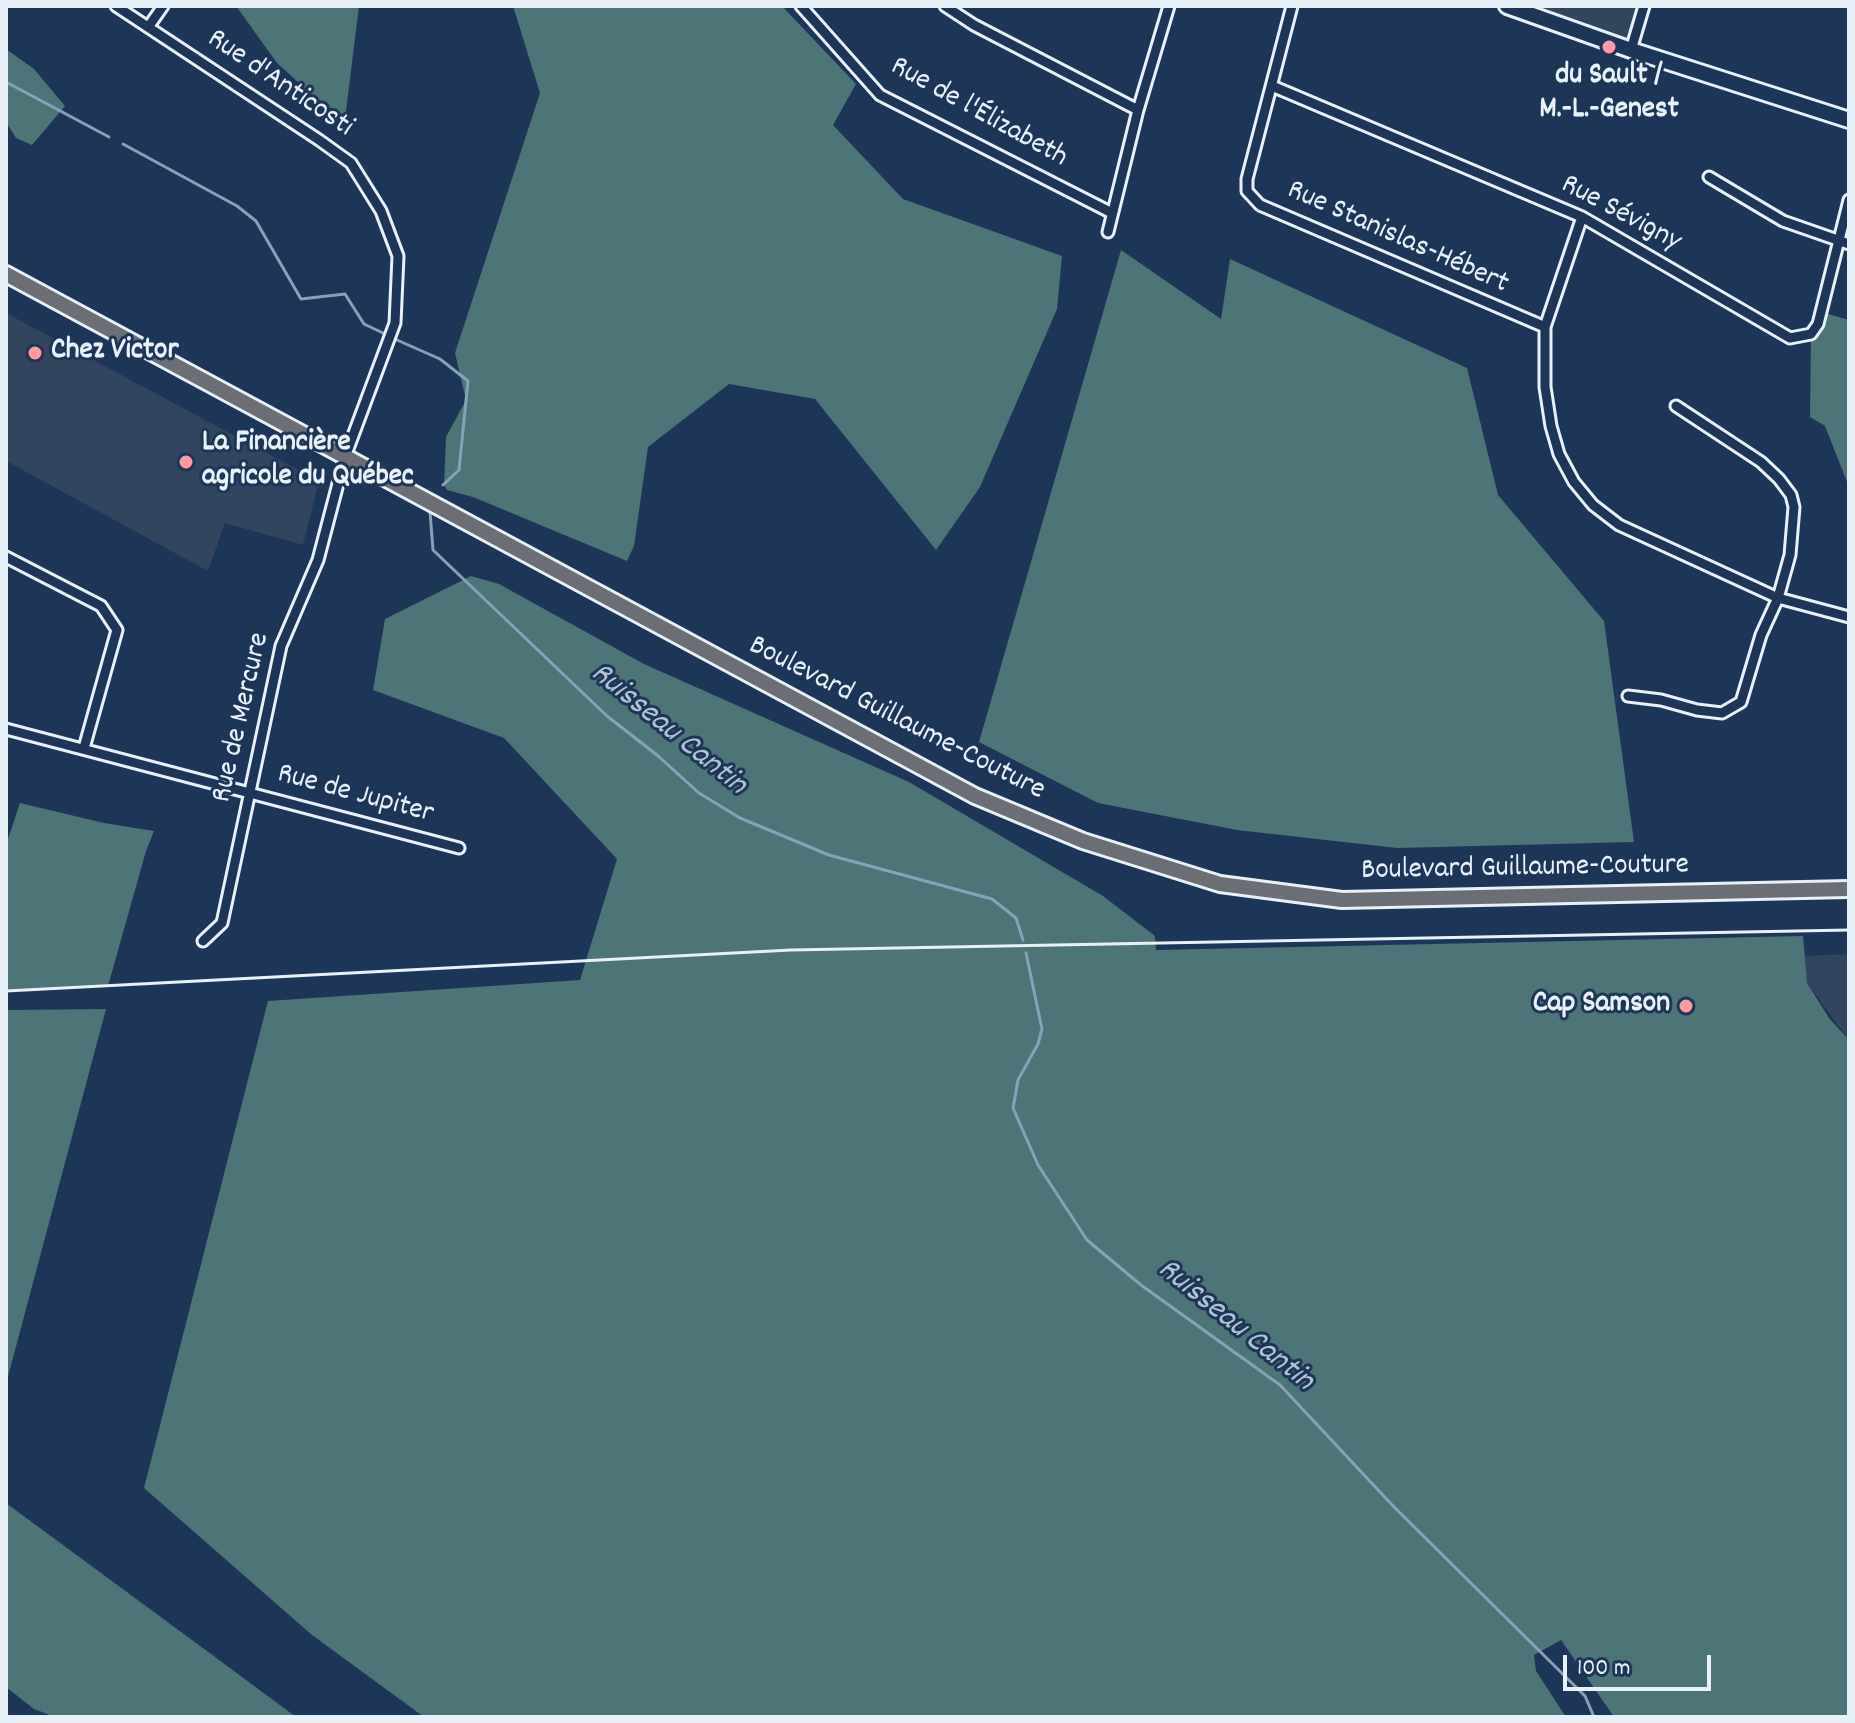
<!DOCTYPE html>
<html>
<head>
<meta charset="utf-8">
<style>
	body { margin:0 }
	#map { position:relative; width:1855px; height:1723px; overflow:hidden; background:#1d3557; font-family:Dekko,sans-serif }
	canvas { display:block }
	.frame { position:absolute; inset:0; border:8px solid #e8f1f8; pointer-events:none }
	.scale { position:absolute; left:1563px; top:1655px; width:148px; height:36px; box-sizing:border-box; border:4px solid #e8f1f8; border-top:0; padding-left:10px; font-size:24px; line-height:28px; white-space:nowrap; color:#e8f1f8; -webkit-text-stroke:6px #1d3557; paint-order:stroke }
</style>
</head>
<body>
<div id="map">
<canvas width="1855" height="1723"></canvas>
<div class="frame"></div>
<div class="scale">100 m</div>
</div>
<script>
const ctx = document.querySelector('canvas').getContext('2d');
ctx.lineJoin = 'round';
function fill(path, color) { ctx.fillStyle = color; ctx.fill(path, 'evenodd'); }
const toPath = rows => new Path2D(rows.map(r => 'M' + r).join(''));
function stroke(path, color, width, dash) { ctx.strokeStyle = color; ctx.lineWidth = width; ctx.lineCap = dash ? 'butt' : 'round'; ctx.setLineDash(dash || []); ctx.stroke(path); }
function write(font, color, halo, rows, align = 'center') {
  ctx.font = font + ' Dekko,sans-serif'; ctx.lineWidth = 6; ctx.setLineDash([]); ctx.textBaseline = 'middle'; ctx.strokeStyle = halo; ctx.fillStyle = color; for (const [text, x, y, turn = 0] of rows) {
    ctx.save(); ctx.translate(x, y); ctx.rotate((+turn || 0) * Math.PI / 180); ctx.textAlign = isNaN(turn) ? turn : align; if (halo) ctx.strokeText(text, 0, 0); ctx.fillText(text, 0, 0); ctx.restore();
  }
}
fill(toPath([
	[1507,6,1644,6,1631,50],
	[6,313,319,481,303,545,225,523,208,571,6,461],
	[1849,954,1849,1040,1807,983,1803,956]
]), '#32455e');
fill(toPath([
	[236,6,359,6,345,119,310,93,277,63],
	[513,6,782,6,856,84,833,125,903,199,1062,256,1057,309,980,487,936,550,815,399,729,384,648,447,634,546,627,561,473,497,447,490,444,485,446,437,466,400,455,353,540,93],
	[6,49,34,69,65,106,32,145,16,138,6,122],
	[1121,250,1221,319,1230,259,1467,368,1498,495,1604,621,1634,842,1397,848,1237,830,1098,803,979,742],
	[1821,312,1849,320,1849,487,1825,426,1810,417,1811,334],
	[471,576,499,584,644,664,909,782,1103,896,1155,936,1156,950,1803,936,1807,983,1829,1018,1849,1040,1849,1717,1614,1717,1561,1640,1534,1655,1536,1671,1566,1717,424,1717,312,1635,144,1488,268,1001,580,980,617,859,504,738,373,690,385,619],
	[20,803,104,823,154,831,146,851,108,986,6,991,6,845],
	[106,1009,6,1384,6,1010],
	[6,1503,211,1654,296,1717,55,1717,34,1709,6,1687]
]), '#4d7477');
stroke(toPath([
	[6,82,109,137],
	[123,144,237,206,256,221,301,299,345,294,364,324,383,333],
	[397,340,440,359,468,381,459,470,443,485],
	[430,512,433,550,607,716,657,755,699,793,740,818,829,855,992,899,1016,918,1023,940],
	[1026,953,1042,1029,1038,1044,1018,1080,1013,1108,1038,1165,1087,1240,1141,1285,1280,1385,1394,1507,1585,1696,1594,1717]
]), '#87a2b8', 3);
const street = toPath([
	[116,6,319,140,351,163,381,211,398,256,395,323,345,457,318,560,281,646,222,923,203,941],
	[801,6,880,95,1112,213],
	[945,6,974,25,1138,110],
	[1292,6,1247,179,1247,191,1260,205,1545,327],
	[149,26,163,6],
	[1631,50,1644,6],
	[1272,86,1582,217,1790,338,1811,334,1818,324,1849,200],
	[1709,177,1783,221,1849,244],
	[1582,217,1545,327,1545,387,1551,426,1559,454,1574,482,1593,505,1619,525,1778,598,1849,617],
	[1108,232,1138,110,1169,6],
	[6,557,101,606,117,630,84,748],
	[1628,696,1661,700,1697,710,1722,713,1741,702,1761,635,1778,598,1790,555,1794,507,1791,495,1779,479,1761,462,1676,406],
	[6,729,459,848]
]);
const secondary = toPath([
	[1507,6,1631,50,1849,120]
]);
const primary = toPath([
	[6,274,975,796,1083,841,1220,884,1342,900,1849,889]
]);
stroke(street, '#e8f1f8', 15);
stroke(secondary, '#e8f1f8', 20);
stroke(primary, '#e8f1f8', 20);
stroke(street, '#1d3557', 9);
stroke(secondary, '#1d3557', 14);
stroke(primary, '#6b6f75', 14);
stroke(toPath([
	[6,991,791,950,1849,930]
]), '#e8f1f8', 3);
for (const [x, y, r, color] of [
	[1609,47,8,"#ff9aa2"],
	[35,353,8,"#ff9aa2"],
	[186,462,8,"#ff9aa2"],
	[1686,1006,8,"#ff9aa2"]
]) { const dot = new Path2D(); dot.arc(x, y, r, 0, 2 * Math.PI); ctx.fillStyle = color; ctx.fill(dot); stroke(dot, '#1d3557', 3); }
write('bold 30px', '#e8f1f8', '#1d3557', [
	["du Sault /",1609,78,"center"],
	["M.-L.-Genest",1609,112,"center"],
	["Chez Victor",51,353],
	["La Financière",202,445],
	["agricole du Québec",202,479],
	["Cap Samson",1670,1006,"right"]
], 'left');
write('30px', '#e8f1f8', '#1d3557', [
	["Rue d'Anticosti",279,85,34],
	["Rue de l'Élizabeth",978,114,29],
	["Rue Sévigny",1620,215,28],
	["Rue Stanislas-Hébert",1397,239,24],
	["Rue de Mercure",243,718,-77],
	["Boulevard Guillaume-Couture",896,720,27],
	["Rue de Jupiter",355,796,15],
	["Boulevard Guillaume-Couture",1525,870,-1]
]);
write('italic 32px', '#b0c3d3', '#1d3557', [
	["Ruisseau Cantin",667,731,39],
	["Ruisseau Cantin",1234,1327,39]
]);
</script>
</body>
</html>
